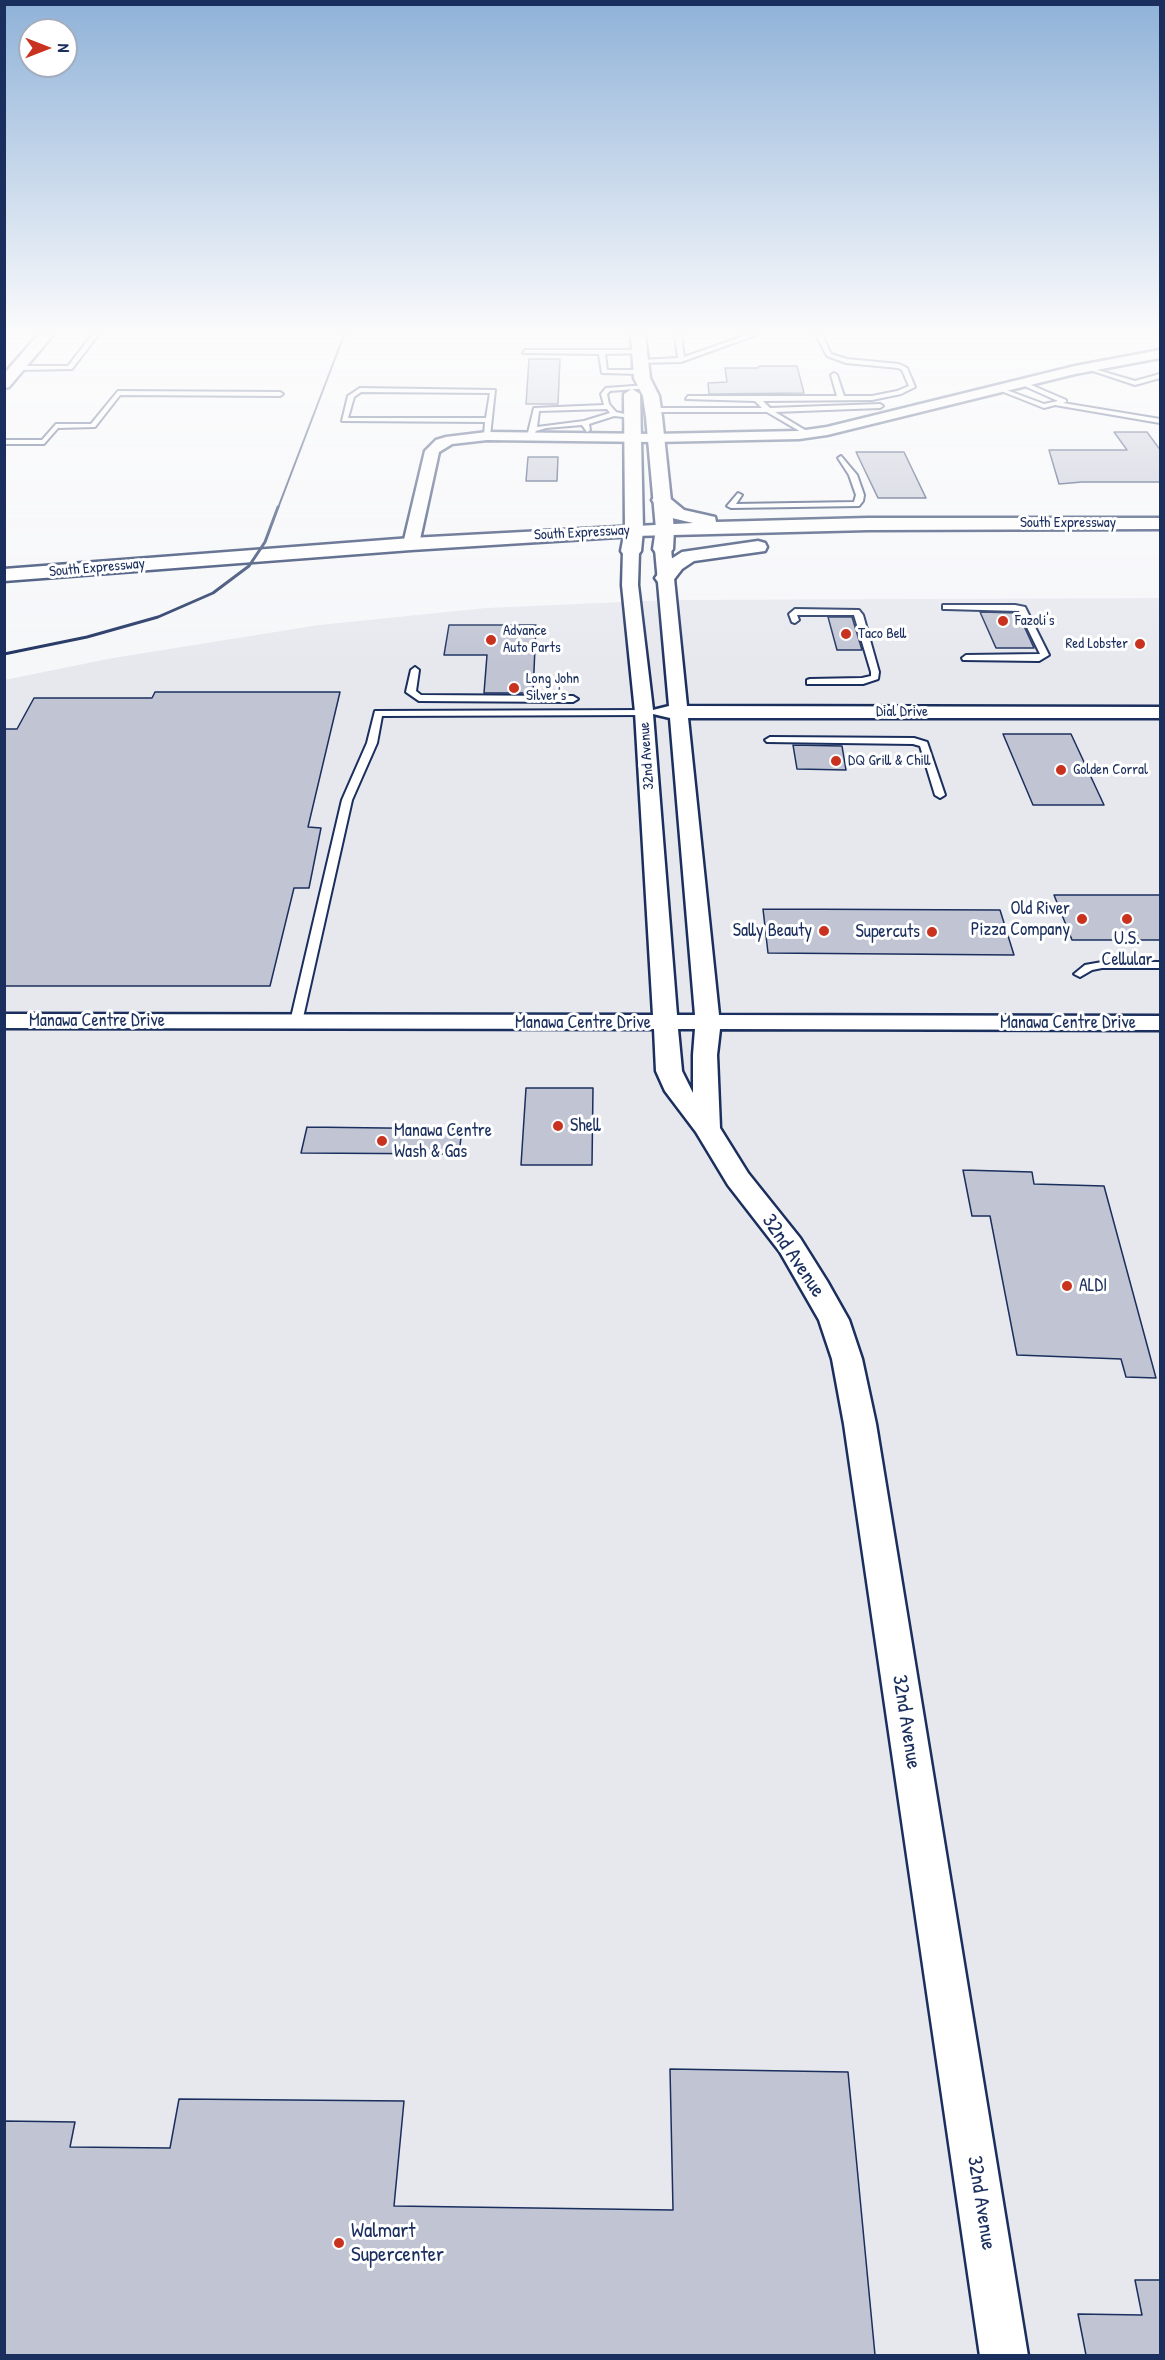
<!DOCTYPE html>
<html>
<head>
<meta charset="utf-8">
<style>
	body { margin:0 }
	#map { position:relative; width:1165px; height:2360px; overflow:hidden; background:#f6f7f9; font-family:"Patrick Hand",sans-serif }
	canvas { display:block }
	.frame { position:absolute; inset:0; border:6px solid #1b2f5e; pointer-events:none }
	.north { position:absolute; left:18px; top:18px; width:60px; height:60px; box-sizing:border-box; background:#fff; border:2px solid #a4acbf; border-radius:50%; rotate:90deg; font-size:16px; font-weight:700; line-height:24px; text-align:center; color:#1b2f5e }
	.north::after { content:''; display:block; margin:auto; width:21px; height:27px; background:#c8321e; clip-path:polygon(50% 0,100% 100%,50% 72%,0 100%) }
</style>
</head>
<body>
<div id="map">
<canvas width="1165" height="2360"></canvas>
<div class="frame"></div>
<div class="north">N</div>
</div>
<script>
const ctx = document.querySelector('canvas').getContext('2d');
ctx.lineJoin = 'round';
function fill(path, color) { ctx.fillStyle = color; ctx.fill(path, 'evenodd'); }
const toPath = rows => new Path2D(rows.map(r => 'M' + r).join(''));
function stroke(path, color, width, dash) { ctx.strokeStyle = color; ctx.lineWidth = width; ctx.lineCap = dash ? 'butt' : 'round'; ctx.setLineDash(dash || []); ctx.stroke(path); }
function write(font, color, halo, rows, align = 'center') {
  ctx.font = font + ' "Patrick Hand",sans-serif'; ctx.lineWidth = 6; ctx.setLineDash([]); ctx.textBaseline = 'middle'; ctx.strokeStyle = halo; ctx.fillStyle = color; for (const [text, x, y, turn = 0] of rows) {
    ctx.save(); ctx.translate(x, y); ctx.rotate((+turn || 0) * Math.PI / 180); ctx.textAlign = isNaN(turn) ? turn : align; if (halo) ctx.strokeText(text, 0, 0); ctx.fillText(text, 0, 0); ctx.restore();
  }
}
fill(toPath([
	[1160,598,1160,2355,5,2355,4,680,113,658,319,625,486,608,667,600]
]), '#e6e8ee');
const building = toPath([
	[529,359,560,359,558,404,526,404,529,359],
	[759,366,797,366,804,393,709,394,708,383,727,382,725,368,758,368,759,366],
	[1114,432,1147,432,1161,451,1161,482,1082,482,1059,484,1049,450,1127,450,1114,432],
	[856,452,904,452,926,498,878,498,856,452],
	[528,457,558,457,557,481,526,481,528,457],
	[980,612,1018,613,1034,648,996,648,980,612],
	[828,617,852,617,862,650,837,650,828,617],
	[449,625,536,625,533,693,484,693,487,655,444,655,449,625],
	[155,692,340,692,308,827,321,828,309,888,294,888,270,986,4,986,4,729,17,729,34,698,152,698,155,692],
	[1003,734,1071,734,1104,805,1033,805,1003,734],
	[793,745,842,746,846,770,797,769,793,745],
	[1054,895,1161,895,1161,940,1072,940,1054,895],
	[763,909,1000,910,1014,955,768,953,763,909],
	[526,1088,593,1088,592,1165,521,1165,526,1088],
	[307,1127,462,1129,459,1154,301,1153,307,1127],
	[963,1170,1032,1172,1034,1184,1104,1186,1156,1378,1126,1377,1121,1359,1017,1355,990,1216,972,1216,963,1170],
	[670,2069,848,2072,875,2355,4,2355,4,2121,75,2122,70,2147,170,2148,179,2099,404,2101,394,2206,673,2210,670,2069],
	[1135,2280,1161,2280,1161,2355,1086,2355,1078,2314,1142,2315,1135,2280]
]);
fill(building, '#c0c4d3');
stroke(building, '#1b2f5e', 1.5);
const service = toPath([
	[92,335,98,335,72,369,18,370,15,368,18,366,68,366,92,335],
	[675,335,681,335,684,357,747,335,756,335,681,362,638,363,640,360,678,358,675,335],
	[816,335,822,335,831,354,847,359,899,364,907,368,915,387,901,394,872,400,763,401,770,408,880,404,883,406,880,408,775,412,810,433,808,436,767,412,653,412,650,410,653,408,762,408,755,401,686,399,688,396,837,396,831,375,834,373,837,375,844,396,872,396,897,391,909,386,902,370,898,368,846,363,827,356,816,335],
	[525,350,640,350,642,353,605,354,607,370,641,370,644,372,641,374,602,373,599,354,523,353,525,350],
	[1087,367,1135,381,1160,374,1160,378,1135,385,1087,369,1087,367],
	[1022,381,1066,400,1066,402,1063,403,1160,419,1160,423,1055,405,1044,408,996,389,1001,388,1044,404,1058,401,1020,384,1022,381],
	[647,385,649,388,610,391,607,394,609,404,616,412,633,416,633,418,614,416,589,424,590,430,587,432,582,425,546,428,536,431,532,438,527,437,534,408,604,405,601,394,606,388,647,385],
	[607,409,610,413,584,421,537,427,539,411,607,409],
	[360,388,495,390,490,436,487,438,484,436,485,422,342,421,348,396,360,388],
	[361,392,490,393,486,418,348,418,354,397,361,392],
	[118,391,280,392,283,394,280,396,120,395,95,427,58,428,44,444,4,444,4,440,42,440,56,424,91,424,118,391],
	[841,456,857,475,864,495,863,501,859,506,731,508,727,506,738,493,742,495,736,504,854,502,856,495,849,475,838,458,841,456],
	[943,605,1015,605,1025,607,1049,655,1039,661,963,660,962,658,966,655,1040,654,1019,611,946,609,943,609,943,605],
	[795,609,859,610,863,615,879,672,878,679,863,684,807,684,807,680,810,679,862,678,871,676,871,672,854,615,797,615,799,620,795,623,792,622,789,614,795,609],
	[415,667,419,670,416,691,421,695,573,696,578,699,573,702,419,701,406,692,411,670,415,667],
	[647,710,647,714,644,715,382,716,377,743,352,800,302,1022,296,1026,292,1025,290,1022,342,800,367,743,375,711,647,710],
	[770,737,914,738,927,742,945,795,940,798,935,795,920,746,913,744,767,742,765,740,770,737],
	[1102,962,1160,962,1160,968,1102,968,1092,970,1080,977,1074,974,1085,965,1102,962]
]);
const minor = toPath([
	[1160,350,1160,358,1075,374,827,435,799,439,654,442,487,440,452,444,439,452,419,544,411,549,403,544,425,451,436,440,446,437,487,432,654,434,799,431,827,427,1075,366,1160,350],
	[663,544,671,549,687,706,1160,707,1160,718,688,718,719,1015,1160,1016,1160,1030,720,1029,717,1055,720,1128,748,1173,800,1238,827,1281,849,1320,862,1359,876,1424,1028,2356,980,2356,844,1424,832,1359,819,1320,780,1252,728,1185,696,1132,665,1091,656,1071,654,1029,4,1028,4,1014,653,1015,635,712,622,585,623,551,625,548,637,548,639,551,638,585,653,710,669,706,655,549,663,544],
	[653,714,670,718,695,1015,677,1015,653,714],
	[678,1029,695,1029,693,1055,693,1093,682,1071,678,1029]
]);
const tertiary = toPath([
	[38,335,53,335,9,387,4,388,4,374,38,335],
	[631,335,645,335,650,378,659,396,662,417,674,529,673,549,670,553,663,555,656,553,653,549,656,529,646,417,643,396,634,378,631,335],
	[632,389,640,394,643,530,641,551,638,555,631,557,624,555,621,551,625,530,624,394,632,389]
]);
const primary = toPath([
	[661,495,667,496,684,510,715,517,716,522,868,518,1160,518,1160,529,868,530,634,536,411,550,4,581,4,569,411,538,693,523,672,518,655,504,652,500,655,496,661,495],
	[758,541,765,543,767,547,765,551,694,561,682,569,672,582,665,584,658,582,655,578,668,561,682,552,758,541]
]);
stroke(service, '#1b2f5e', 4);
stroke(minor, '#1b2f5e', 5);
stroke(tertiary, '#1b2f5e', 5);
stroke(primary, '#1b2f5e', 5);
fill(service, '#fff');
fill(minor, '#fff');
fill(tertiary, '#fff');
fill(primary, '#fff');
stroke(toPath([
	[278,508,344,335]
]), '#1b2f5e', 2);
stroke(toPath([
	[4,654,87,637,158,617,213,593,249,566,265,542,278,507]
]), '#1b2f5e', 3);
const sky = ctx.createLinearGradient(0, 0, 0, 666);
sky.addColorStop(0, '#8fb2d8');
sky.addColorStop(0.5, '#fbfbfc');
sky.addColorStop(1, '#fbfbfc00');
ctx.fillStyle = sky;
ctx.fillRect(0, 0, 1165, 666);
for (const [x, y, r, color] of [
	[1003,621,6,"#c8321e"],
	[846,634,6,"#c8321e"],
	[491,640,6,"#c8321e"],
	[1140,644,6,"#c8321e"],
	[514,688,6,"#c8321e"],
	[836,761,6,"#c8321e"],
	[1061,770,6,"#c8321e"],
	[1082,919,6,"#c8321e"],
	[1127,919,6,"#c8321e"],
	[824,931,6,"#c8321e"],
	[932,932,6,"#c8321e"],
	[558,1126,6,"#c8321e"],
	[382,1141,6,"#c8321e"],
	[1067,1286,6,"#c8321e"],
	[339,2243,6,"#c8321e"]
]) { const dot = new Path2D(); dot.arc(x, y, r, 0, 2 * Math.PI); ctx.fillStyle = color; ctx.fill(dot); stroke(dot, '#fff', 2); }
write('15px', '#1b2f5e', '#fff', [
	["South Expressway",1068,523],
	["South Expressway",582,533,-3],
	["South Expressway",97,568,-5],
	["Dial Drive",902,712],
	["32nd Avenue",647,756,-94]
]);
write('15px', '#1b2f5e', '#fff', [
	["Fazoli's",1015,621],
	["Advance",503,631],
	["Auto Parts",503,648],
	["Taco Bell",858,634],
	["Red Lobster",1128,644,"right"],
	["Long John",526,679],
	["Silver's",526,696],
	["DQ Grill & Chill",848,761],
	["Golden Corral",1073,770]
], 'left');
write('18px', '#1b2f5e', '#fff', [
	["Old River",1070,909],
	["Pizza Company",1070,930],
	["Sally Beauty",812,931],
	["Supercuts",920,932],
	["U.S.",1127,939,"center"],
	["Cellular",1127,960,"center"],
	["Shell",570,1126,"left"],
	["Manawa Centre",394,1131,"left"],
	["Wash & Gas",394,1152,"left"],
	["ALDI",1079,1286,"left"]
], 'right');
write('18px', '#1b2f5e', '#fff', [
	["Manawa Centre Drive",97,1021],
	["Manawa Centre Drive",583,1023],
	["Manawa Centre Drive",1068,1023]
]);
write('21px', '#1b2f5e', '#fff', [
	["32nd Avenue",793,1256,56],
	["32nd Avenue",906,1722,81],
	["32nd Avenue",981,2203,81]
]);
write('21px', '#1b2f5e', '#fff', [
	["Walmart",351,2231],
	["Supercenter",351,2255]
], 'left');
</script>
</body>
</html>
